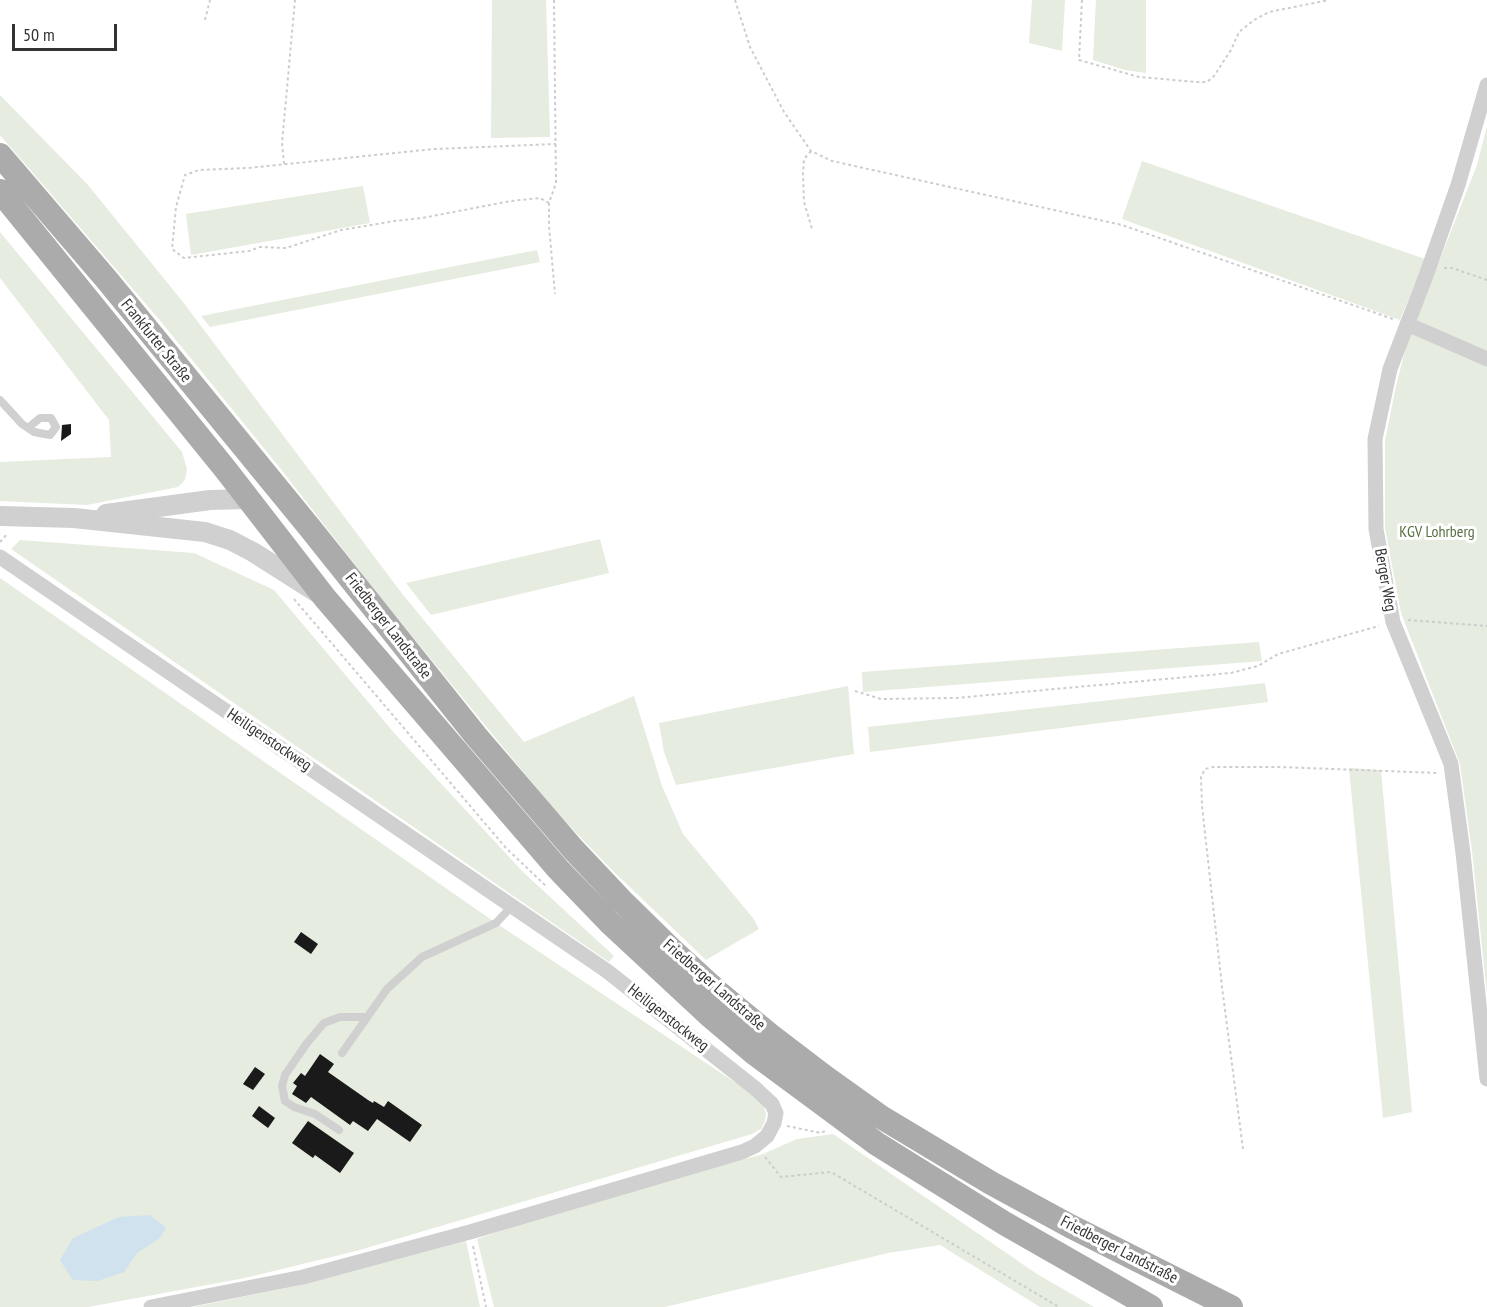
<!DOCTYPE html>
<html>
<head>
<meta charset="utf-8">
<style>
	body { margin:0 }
	#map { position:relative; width:1487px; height:1307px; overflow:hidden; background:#fff; font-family:"PT Sans Narrow",sans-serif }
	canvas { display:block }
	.scale { position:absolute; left:12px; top:24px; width:105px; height:27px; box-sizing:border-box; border:3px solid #333; border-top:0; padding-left:8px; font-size:18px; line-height:21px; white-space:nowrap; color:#333; -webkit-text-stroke:4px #fff; paint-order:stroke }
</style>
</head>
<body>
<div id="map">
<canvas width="1487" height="1307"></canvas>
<div class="scale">50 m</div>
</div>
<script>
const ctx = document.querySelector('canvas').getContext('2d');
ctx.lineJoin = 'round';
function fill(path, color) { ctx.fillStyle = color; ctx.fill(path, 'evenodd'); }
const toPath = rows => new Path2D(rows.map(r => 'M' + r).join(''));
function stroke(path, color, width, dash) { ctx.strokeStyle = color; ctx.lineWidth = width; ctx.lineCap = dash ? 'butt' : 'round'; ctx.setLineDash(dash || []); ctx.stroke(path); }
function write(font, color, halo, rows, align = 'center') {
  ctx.font = font + ' "PT Sans Narrow",sans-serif'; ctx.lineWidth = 6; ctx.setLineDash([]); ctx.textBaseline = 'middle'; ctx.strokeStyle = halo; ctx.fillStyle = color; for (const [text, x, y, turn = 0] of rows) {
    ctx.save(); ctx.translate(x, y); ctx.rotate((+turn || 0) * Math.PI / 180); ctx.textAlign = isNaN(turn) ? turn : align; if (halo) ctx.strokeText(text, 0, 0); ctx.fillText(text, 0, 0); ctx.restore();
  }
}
fill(toPath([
	[492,0,546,0,550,137,491,138],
	[1032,0,1065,0,1062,51,1029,43],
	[1096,0,1146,0,1146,73,1125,70,1093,60],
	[0,95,88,185,183,302,400,591,524,742,634,696,662,786,683,834,753,918,759,929,706,960,612,870,556,812,381,598,280,468,158,318,0,135],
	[1487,126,1487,994,1472,851,1460,764,1401,613,1385,528,1385,441,1396,386,1407,343,1477,165],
	[1142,161,1425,259,1400,320,1122,219],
	[363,186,370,223,191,255,186,214],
	[0,232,182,452,187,469,185,480,178,487,87,505,0,501,0,462,111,457,109,420,0,278],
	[537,250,540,262,210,327,201,316],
	[600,539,609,573,431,615,406,583],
	[20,540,194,553,274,590,395,734,523,872,614,956,609,962,11,549],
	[0,578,496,923,757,1097,763,1103,766,1113,765,1121,761,1129,752,1134,356,1251,245,1278,88,1307,0,1307],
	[1259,642,1262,661,863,692,862,672],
	[1265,683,1268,702,870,752,868,727],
	[848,686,854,754,676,785,664,752,659,723],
	[1349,768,1381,770,1412,1112,1383,1118],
	[833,1134,1037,1274,1094,1307,1040,1307,940,1245,888,1253,665,1307,494,1307,477,1239,570,1207,763,1154,797,1139],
	[466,1241,480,1307,193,1307,305,1284]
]), '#e6ecdf');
fill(toPath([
	[150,1215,166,1228,160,1238,137,1253,124,1272,98,1281,73,1280,60,1260,73,1238,119,1217]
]), '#cfe2ee');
fill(toPath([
	[71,424,71,434,61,441,62,425],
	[301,932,318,944,311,954,294,942],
	[320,1054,334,1064,328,1072,368,1100,373,1103,374,1101,384,1107,388,1101,422,1125,410,1142,377,1119,368,1131,353,1121,350,1125,311,1097,306,1103,292,1094,297,1086,293,1083,301,1073,305,1076],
	[255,1067,265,1074,253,1090,243,1084],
	[259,1106,275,1118,268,1128,252,1116],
	[308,1121,354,1153,340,1173,315,1155,313,1158,292,1143]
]), '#1a1a1a');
stroke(toPath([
	[554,0,556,183,549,203,549,226,555,294],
	[735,0,750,47,784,112,811,151,832,161,1122,225,1393,319],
	[1082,0,1079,60,1139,77,1197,82,1207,82,1214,76,1231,50,1239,32,1254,20,1269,12,1329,0],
	[205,20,210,0],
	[811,151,804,159,803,173,804,202,812,229],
	[284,164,282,143,295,0],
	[549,203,540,198,511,201,422,218,395,221,341,230,286,248,260,247,249,251,184,258,172,249,176,207,185,175,199,170,248,168,434,149,556,144],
	[1444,268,1452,268,1487,280],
	[0,542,8,533],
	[294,599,506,848,546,886],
	[1408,620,1487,626],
	[855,691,881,699,956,698,1231,673,1258,666,1278,654,1379,626],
	[787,1126,821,1133,825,1131],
	[1243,1149,1222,987,1202,806,1201,777,1205,769,1213,767,1280,767,1438,773],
	[765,1157,781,1177,831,1172,1059,1307],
	[473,1246,486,1307]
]), '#cdcdcd', 2, [3, 3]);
stroke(toPath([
	[0,400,22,424,34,432,50,435,56,427,51,418,40,418,28,428],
	[342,1053,387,989,422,957,496,923,512,906],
	[339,1130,315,1114,294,1107,285,1101,282,1086,285,1075,307,1043,324,1023,340,1017,367,1017]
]), '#d0d0d0', 8);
stroke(toPath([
	[1487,85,1458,185,1427,273,1390,369,1375,439,1376,529,1393,622,1451,764,1463,853,1487,1079],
	[1407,324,1487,359],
	[0,557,607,971,756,1089,772,1104,776,1113,774,1123,767,1136,755,1146,742,1152,470,1232,303,1277,151,1307]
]), '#d0d0d0', 15);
stroke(toPath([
	[106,514,210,500,248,499],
	[0,516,74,518,205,532,230,540,253,552,316,592]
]), '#d0d0d0', 20);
stroke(toPath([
	[0,155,107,280,310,528,476,736,573,849,621,900,671,949,719,993,770,1035,825,1077,881,1117,991,1183,1070,1226,1231,1307],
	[0,191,226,470,325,598,558,869,610,923,709,1015,754,1053,877,1144,1004,1223,1151,1307]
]), '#ababab', 24);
write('16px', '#333', '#fff', [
	["Frankfurter Straße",156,341,51],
	["Berger Weg",1385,580,80],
	["Friedberger Landstraße",388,626,52],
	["Heiligenstockweg",269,740,34],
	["Friedberger Landstraße",714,985,41],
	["Heiligenstockweg",668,1018,38],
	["Friedberger Landstraße",1119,1250,27]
]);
write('16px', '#56703f', '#fff', [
	["KGV Lohrberg",1437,532]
]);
</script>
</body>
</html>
